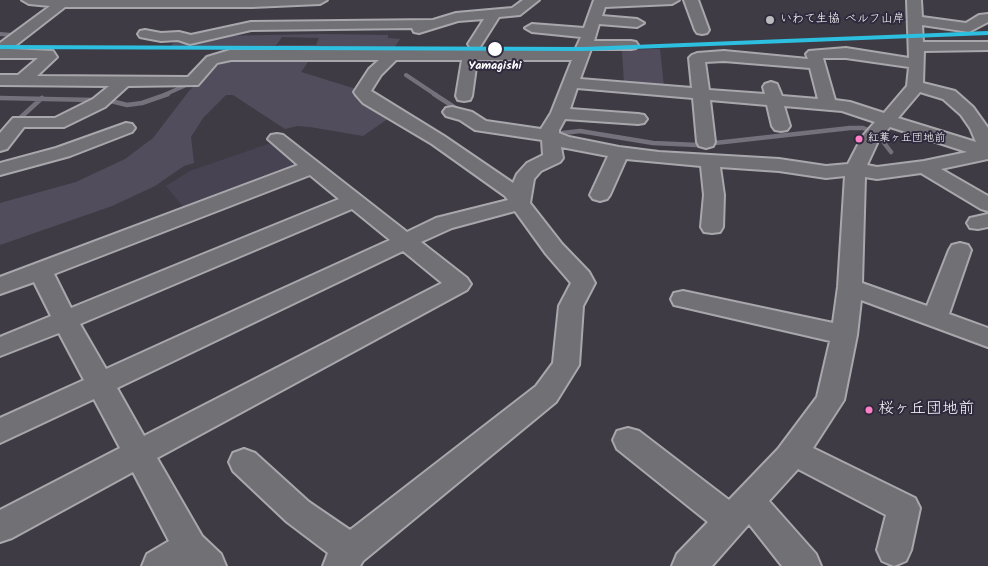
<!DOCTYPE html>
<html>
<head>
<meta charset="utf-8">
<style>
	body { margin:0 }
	canvas { display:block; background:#3e3b45 }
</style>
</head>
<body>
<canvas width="988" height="566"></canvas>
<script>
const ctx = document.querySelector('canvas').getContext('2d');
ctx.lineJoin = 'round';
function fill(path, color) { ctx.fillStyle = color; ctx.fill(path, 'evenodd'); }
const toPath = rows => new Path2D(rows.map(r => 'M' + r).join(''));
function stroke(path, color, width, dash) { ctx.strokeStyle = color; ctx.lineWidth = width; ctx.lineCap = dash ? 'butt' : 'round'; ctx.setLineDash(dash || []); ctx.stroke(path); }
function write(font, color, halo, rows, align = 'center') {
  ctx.font = font + ' Kalam,"Klee One",sans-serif'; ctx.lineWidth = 4; ctx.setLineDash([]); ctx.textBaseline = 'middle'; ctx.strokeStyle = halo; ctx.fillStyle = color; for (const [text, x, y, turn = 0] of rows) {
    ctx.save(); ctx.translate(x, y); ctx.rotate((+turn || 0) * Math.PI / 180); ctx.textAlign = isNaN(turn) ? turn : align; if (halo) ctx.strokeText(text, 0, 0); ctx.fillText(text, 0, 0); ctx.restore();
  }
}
fill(toPath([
	[274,142,300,164,186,210,166,186,190,171]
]), '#484353');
fill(toPath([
	[323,34,388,35,388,38,400,39,394,48,277,47,278,45,316,45,319,38,282,37,275,47,170,47,174,42,189,42,215,36],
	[660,49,664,87,624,83,622,50],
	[255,58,310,59,301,72,356,89,355,94,389,118,363,136,310,127,297,126,285,129,233,95,226,95,203,118,191,137,194,163,184,166,155,186,112,206,0,245,0,203,76,182,125,159,153,138,189,91,213,67,228,62]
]), '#524d5c');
stroke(toPath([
	[0,34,12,35],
	[406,75,436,95],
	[164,95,184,86]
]), '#74717d', 4);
stroke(toPath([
	[434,94,457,109],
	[0,98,93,100],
	[111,101,127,105,142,103,168,94],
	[20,118,42,98],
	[554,134,580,131,653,143,697,145,850,128,863,128,873,132],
	[878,135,891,152]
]), '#74717d', 4.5);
const minor = toPath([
	[22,0,327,0,320,4,252,7,65,7,11,49,53,51,57,57,37,76,188,77,207,57,230,50,575,50,581,37,532,32,525,28,532,24,584,28,594,0,679,0,672,4,605,7,602,16,637,19,644,23,637,27,599,24,594,41,631,41,636,42,638,45,636,48,631,49,591,49,580,79,692,88,689,58,692,55,697,53,724,51,808,59,806,54,809,51,846,48,909,58,907,0,921,0,922,17,966,23,979,15,988,14,988,22,969,32,922,25,923,42,988,42,988,50,924,51,923,83,955,91,973,107,988,128,988,159,941,169,988,196,988,211,981,209,921,173,877,179,865,177,862,283,927,306,949,250,952,245,960,243,968,245,971,250,949,314,988,328,988,347,861,300,857,335,844,400,813,448,915,498,920,508,911,550,906,561,894,566,882,561,877,550,886,515,798,469,769,501,816,554,821,566,782,566,749,524,712,566,672,566,677,554,708,522,617,449,613,440,617,431,628,428,639,431,729,500,778,449,817,397,830,341,683,307,674,305,671,299,674,293,683,291,833,323,838,287,845,176,826,178,779,171,720,167,724,195,723,227,720,232,712,233,704,232,701,227,704,195,701,166,626,159,610,195,607,199,600,201,593,199,590,195,608,156,561,147,563,158,560,162,541,171,534,179,530,203,562,244,589,272,595,283,583,306,579,365,556,402,363,561,360,566,323,566,328,553,287,522,233,471,229,462,233,453,244,449,255,453,309,502,350,530,536,386,553,363,559,306,571,283,546,254,515,211,452,228,421,242,467,278,471,284,467,290,157,458,202,536,221,554,226,566,142,566,147,554,169,541,133,472,12,538,0,542,0,510,120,448,94,399,0,443,0,418,84,380,59,333,0,356,0,337,51,316,34,282,0,294,0,277,298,165,268,139,271,135,277,134,283,135,407,232,436,218,508,200,505,196,432,144,363,103,356,95,354,92,369,69,379,60,231,60,217,63,198,85,128,86,105,107,64,127,24,127,7,149,0,151,0,133,13,118,55,118,93,99,109,86,0,85,0,75,18,75,38,58,0,58,0,43,50,6,29,4,22,0],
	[823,58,846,58,909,67,907,86,884,113,850,102,835,100,823,58],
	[396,60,462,60,456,96,458,100,464,101,470,100,472,96,477,60,572,60,551,113,541,129,486,121,472,112,452,107,446,108,443,112,446,116,460,120,475,130,542,140,543,155,527,163,517,174,513,183,444,136,371,91,381,75,396,60],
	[724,61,810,68,818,99,782,96,777,84,771,82,765,84,763,87,765,94,709,90,705,62,724,61],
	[577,88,693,98,697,142,699,146,706,148,713,146,715,142,710,100,767,105,772,126,775,130,781,131,787,130,790,126,784,106,842,111,875,122,862,137,848,164,826,166,779,159,659,152,619,147,569,137,559,133,559,130,565,119,638,124,644,123,647,119,644,115,638,114,570,109,577,88],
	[920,92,943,99,961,115,970,128,976,142,898,118,920,92],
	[890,127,967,152,924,161,877,167,867,165,879,139,890,127],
	[310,175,339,199,71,308,54,274,310,175],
	[352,209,390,240,106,369,80,324,352,209],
	[403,251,442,283,144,436,117,388,403,251],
	[523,0,539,0,520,15,499,17,480,47,475,48,470,47,468,44,484,19,458,21,419,33,414,32,412,28,251,30,190,44,178,40,161,41,145,38,140,37,138,34,140,31,145,30,161,33,179,32,191,35,251,22,433,20,456,13,512,8,523,0],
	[684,0,698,0,709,30,707,33,702,34,697,33,695,30,684,0],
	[126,123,132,124,135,128,132,132,70,156,0,175,0,163,56,148,126,123],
	[988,214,988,227,978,229,970,228,967,223,970,218,988,214]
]);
stroke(minor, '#a8a7ab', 4);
fill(minor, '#717074');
fill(toPath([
	[988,31,988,35,583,51,0,49,0,45,583,47,988,31]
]), '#2dbfdf');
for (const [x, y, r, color] of [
	[770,20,5,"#bbbabe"],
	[495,49,8,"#fff"],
	[859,139,4.5,"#ff80c5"],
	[869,410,4.5,"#ff80c5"]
]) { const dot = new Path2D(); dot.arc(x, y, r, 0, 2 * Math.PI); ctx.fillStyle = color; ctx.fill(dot); stroke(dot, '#2f2a3d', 2); }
write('11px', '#fff', '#2f2a3d', [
	["紅葉ヶ丘団地前",868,139]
], 'left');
write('12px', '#fff', '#2f2a3d', [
	["いわて生協 ベルフ山岸",780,20]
], 'left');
write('bold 12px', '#fff', '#2f2a3d', [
	["Yamagishi",495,67]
]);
write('16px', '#fff', '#2f2a3d', [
	["桜ヶ丘団地前",878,410]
], 'left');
</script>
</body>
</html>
